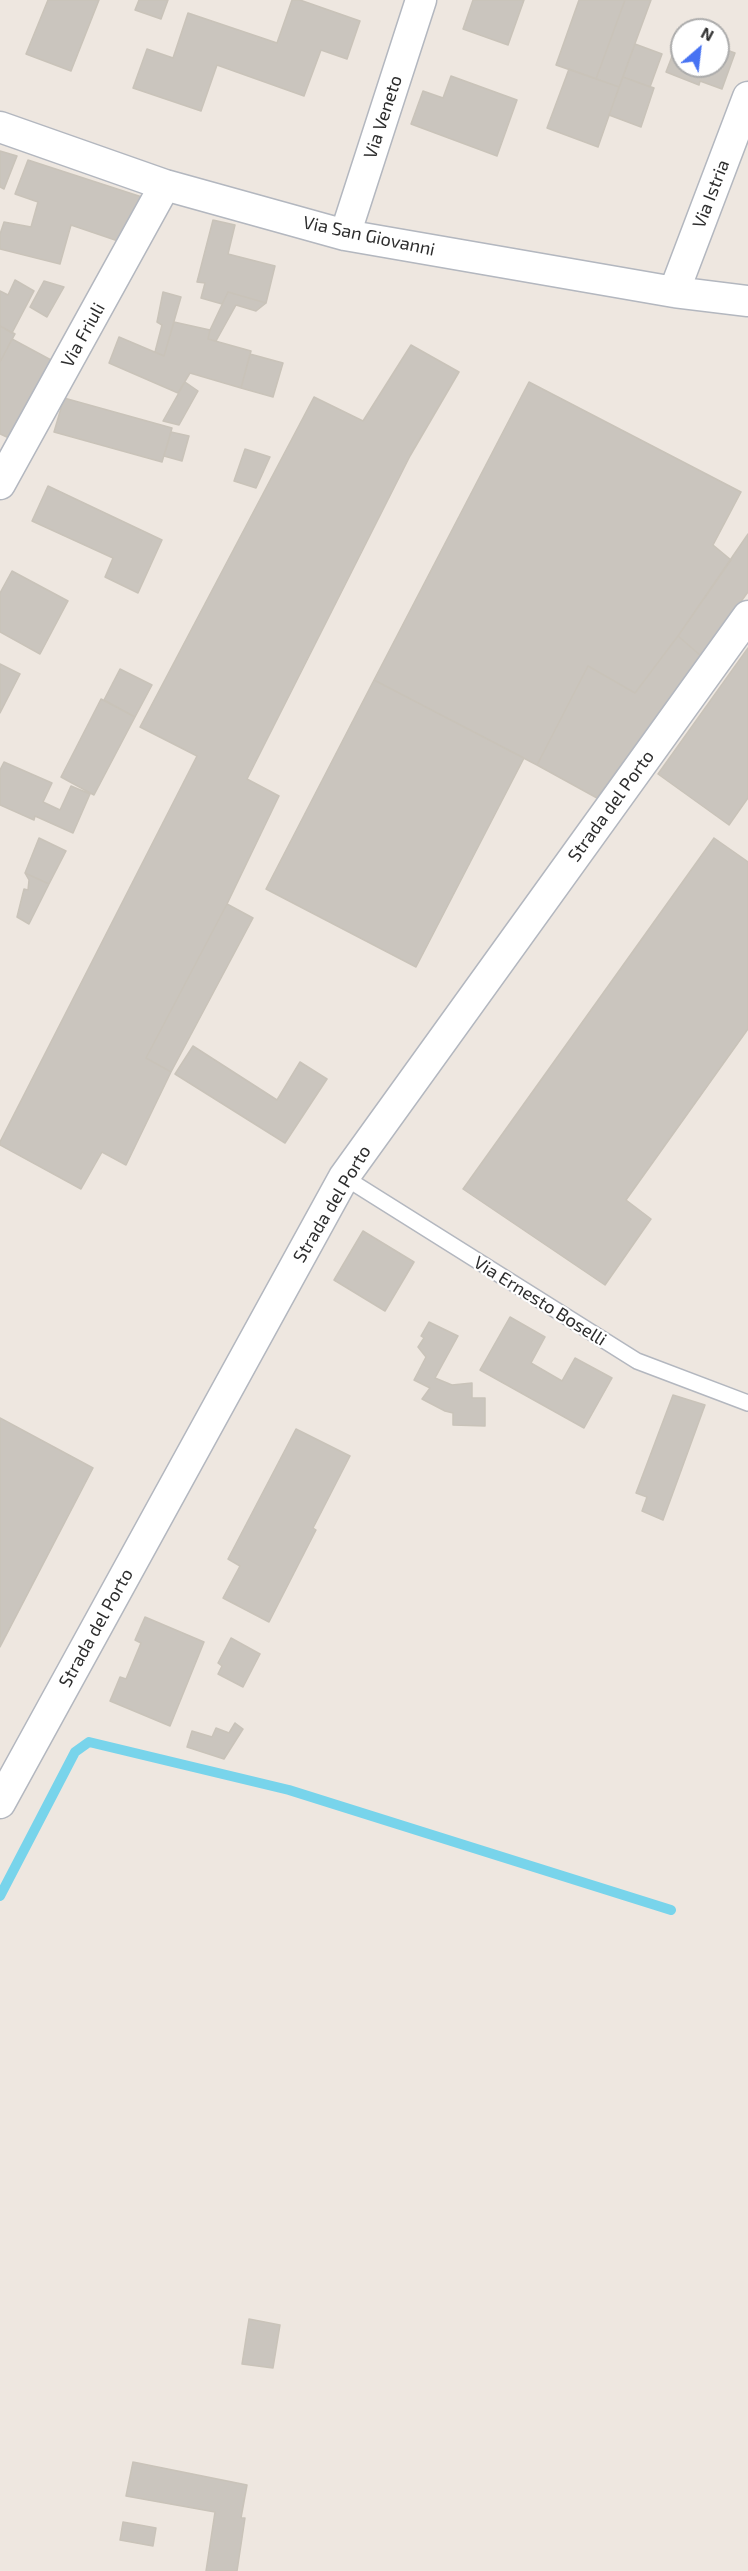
<!DOCTYPE html>
<html>
<head>
<meta charset="utf-8">
<style>
	body { margin:0 }
	#map { position:relative; width:748px; height:2571px; overflow:hidden; background:#eee7e0; font-family:"Exo 2",sans-serif }
	canvas { display:block }
	.north { position:absolute; left:670px; top:18px; width:60px; height:60px; box-sizing:border-box; background:#fff; border:2px solid #ababab; border-radius:50%; rotate:28deg; font-size:16px; font-weight:700; line-height:24px; text-align:center; color:#2d2d2d }
	.north::after { content:''; display:block; margin:auto; width:21px; height:27px; background:#4773f3; clip-path:polygon(50% 0,100% 100%,50% 72%,0 100%) }
</style>
</head>
<body>
<div id="map">
<canvas width="748" height="2571"></canvas>
<div class="north">N</div>
</div>
<script>
const ctx = document.querySelector('canvas').getContext('2d');
ctx.lineJoin = 'round';
const toPath = rows => new Path2D(rows.map(r => 'M' + r).join(''));
function stroke(path, color, width, dash) { ctx.strokeStyle = color; ctx.lineWidth = width; ctx.lineCap = dash ? 'butt' : 'round'; ctx.setLineDash(dash || []); ctx.stroke(path); }
function fill(path, color) { ctx.fillStyle = color; ctx.fill(path, 'evenodd'); }
function write(font, color, halo, rows, align = 'center') {
  ctx.font = font + ' "Exo 2",sans-serif'; ctx.lineWidth = 4.5; ctx.setLineDash([]); ctx.textBaseline = 'middle'; ctx.strokeStyle = halo; ctx.fillStyle = color; for (const [text, x, y, turn = 0] of rows) {
    ctx.save(); ctx.translate(x, y); ctx.rotate((+turn || 0) * Math.PI / 180); ctx.textAlign = isNaN(turn) ? turn : align; if (halo) ctx.strokeText(text, 0, 0); ctx.fillText(text, 0, 0); ctx.restore();
  }
}
stroke(toPath([
	[0,1896,75,1752,89,1742,289,1790,671,1910]
]), '#78d4eb', 10);
const building = toPath([
	[48,0,99,0,71,71,26,54,48,0],
	[139,0,168,0,161,19,135,10,139,0],
	[292,0,300,0,360,21,347,59,321,50,304,96,217,65,201,111,133,88,147,49,173,58,188,13,277,43,292,0],
	[473,0,524,0,508,45,463,29,473,0],
	[579,0,625,0,596,79,556,65,579,0],
	[625,0,651,0,619,87,596,79,625,0],
	[681,33,682,66,718,66,718,47,735,53,722,89,700,81,699,85,666,72,681,33],
	[635,44,662,54,650,87,623,77,635,44],
	[569,69,619,87,598,147,547,128,569,69],
	[451,76,517,100,497,156,411,124,423,91,443,98,451,76],
	[623,77,654,88,641,127,609,115,623,77],
	[0,151,17,156,4,189,0,187,0,151],
	[28,160,148,199,121,242,71,225,60,264,0,249,0,234,4,222,31,227,38,202,15,194,28,160],
	[213,220,235,225,228,254,275,266,266,303,228,292,222,304,201,298,205,283,197,282,213,220],
	[15,280,34,291,12,333,0,326,0,291,8,295,15,280],
	[44,281,64,287,47,317,30,307,44,281],
	[163,292,181,297,164,356,155,352,162,325,157,322,163,292],
	[228,292,266,303,256,311,236,305,216,341,208,339,210,330,228,292],
	[174,322,210,330,208,339,251,351,241,388,190,373,178,393,109,363,119,337,164,356,174,322],
	[0,326,15,334,0,362,0,326],
	[12,339,51,360,9,438,0,434,0,362,12,339],
	[411,345,459,372,410,456,247,779,279,796,227,904,146,1058,171,1072,126,1165,102,1152,81,1189,0,1145,0,1142,197,756,140,727,314,397,363,421,411,345],
	[250,354,283,363,273,397,241,388,250,354],
	[185,382,198,391,179,425,163,421,185,382],
	[529,382,741,492,713,545,731,560,678,636,635,693,588,666,537,765,374,680,529,382],
	[64,398,172,428,162,462,54,432,64,398],
	[171,432,189,436,182,461,164,456,171,432],
	[245,449,270,457,256,488,234,481,245,449],
	[48,486,162,540,138,593,105,577,113,558,32,521,48,486],
	[748,534,748,592,701,656,678,636,748,534],
	[12,571,68,601,40,654,0,632,0,593,12,571],
	[678,636,701,656,597,798,537,765,588,666,635,693,678,636],
	[748,648,748,798,729,825,658,774,748,648],
	[0,664,20,674,0,713,0,664],
	[120,669,152,685,135,717,104,700,120,669],
	[374,680,524,758,416,967,266,889,374,680],
	[101,699,135,717,94,795,61,777,101,699],
	[4,762,52,783,43,802,60,810,71,786,90,794,73,833,35,816,34,820,0,805,0,770,4,762],
	[39,838,66,851,49,884,25,873,39,838],
	[714,838,748,862,748,1029,626,1200,651,1219,605,1285,463,1189,714,838],
	[25,873,49,884,29,924,17,917,24,889,28,890,29,880,25,873],
	[227,904,253,918,171,1072,146,1058,227,904],
	[193,1046,277,1100,300,1062,327,1079,285,1143,175,1074,193,1046],
	[363,1231,414,1262,385,1311,334,1280,363,1231],
	[510,1317,545,1337,531,1363,562,1381,575,1358,612,1378,584,1428,480,1370,510,1317],
	[429,1322,458,1336,435,1378,452,1385,472,1383,472,1398,485,1398,485,1426,453,1425,453,1413,445,1411,422,1399,430,1388,414,1380,426,1357,418,1347,424,1338,421,1336,429,1322],
	[673,1395,705,1405,663,1520,642,1511,647,1497,636,1493,673,1395],
	[0,1418,93,1468,0,1647,0,1418],
	[296,1429,350,1456,313,1528,316,1530,269,1622,223,1598,240,1566,228,1559,296,1429],
	[145,1617,204,1642,170,1726,110,1701,120,1677,126,1679,141,1643,135,1640,145,1617],
	[231,1638,260,1654,243,1687,218,1674,222,1666,218,1663,231,1638],
	[235,1723,243,1729,224,1759,187,1747,192,1731,212,1737,216,1728,229,1733,235,1723],
	[249,2319,280,2325,273,2368,242,2364,249,2319],
	[133,2462,247,2485,241,2518,245,2518,237,2571,206,2571,215,2512,126,2496,133,2462],
	[123,2522,156,2528,153,2546,120,2540,123,2522]
]);
fill(building, '#cac5be');
stroke(building, '#c9c3b9', 1.5);
const service = toPath([
	[344,1177,637,1361,748,1403]
]);
const minor = toPath([
	[0,127,165,185,345,235,674,292,748,301],
	[345,235,421,0],
	[674,292,748,97],
	[0,484,165,185],
	[0,1803,344,1177,748,616]
]);
stroke(service, '#b3b7bf', 18);
stroke(minor, '#b3b7bf', 33);
stroke(service, '#fff', 15);
stroke(minor, '#fff', 30);
write('18px', '#2d2d2d', '#fff', [
	["Via Veneto",383,117,-72],
	["Via Istria",711,194,-69],
	["Via San Giovanni",369,236,12],
	["Via Friuli",83,335,-61],
	["Strada del Porto",611,806,-54],
	["Strada del Porto",332,1204,-59],
	["Via Ernesto Boselli",540,1301,32],
	["Strada del Porto",96,1628,-61]
]);
</script>
</body>
</html>
